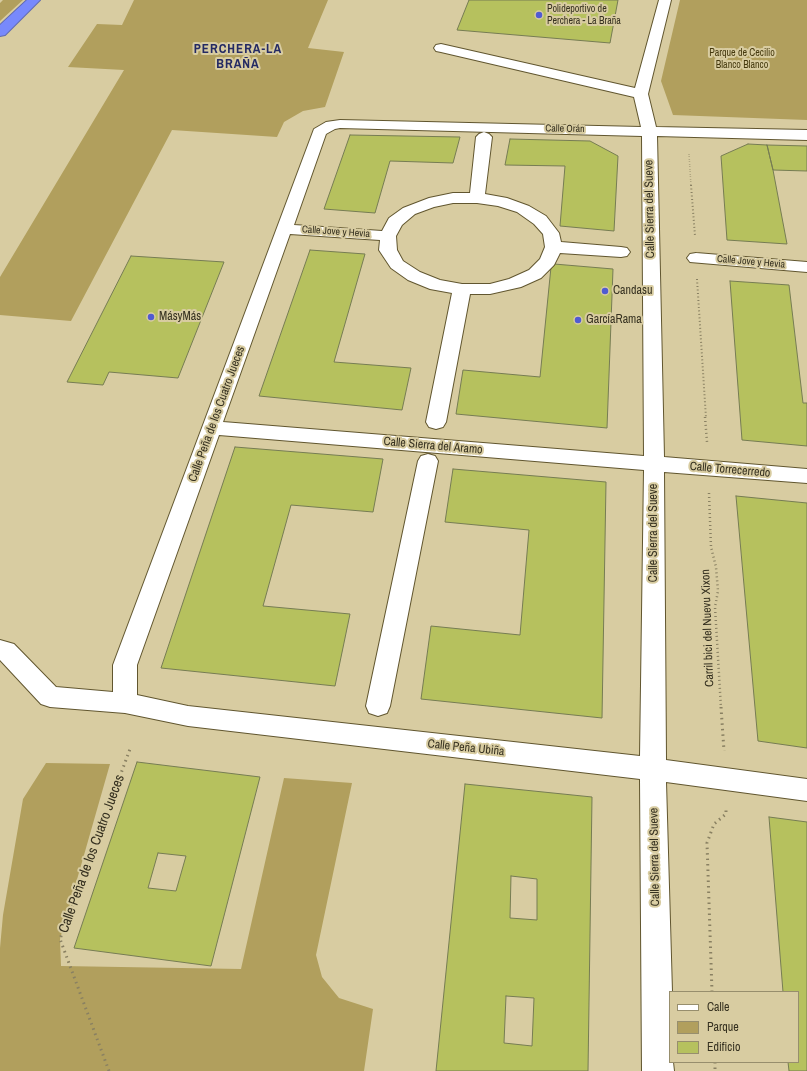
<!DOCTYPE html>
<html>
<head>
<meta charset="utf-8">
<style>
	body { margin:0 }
	#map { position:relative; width:807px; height:1071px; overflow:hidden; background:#d8cca1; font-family:"Archivo Narrow",sans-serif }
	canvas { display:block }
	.legend { position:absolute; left:669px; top:991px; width:130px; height:72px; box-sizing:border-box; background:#d8cca1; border:1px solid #978e6d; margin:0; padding:5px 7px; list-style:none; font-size:12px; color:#363120 }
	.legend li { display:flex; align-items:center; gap:8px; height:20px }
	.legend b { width:20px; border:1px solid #978e6d }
</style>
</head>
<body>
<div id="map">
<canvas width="807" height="1071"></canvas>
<ul class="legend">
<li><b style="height:5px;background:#fff"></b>Calle</li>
<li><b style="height:11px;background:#b19f5d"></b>Parque</li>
<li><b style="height:11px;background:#b6c15e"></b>Edificio</li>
</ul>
</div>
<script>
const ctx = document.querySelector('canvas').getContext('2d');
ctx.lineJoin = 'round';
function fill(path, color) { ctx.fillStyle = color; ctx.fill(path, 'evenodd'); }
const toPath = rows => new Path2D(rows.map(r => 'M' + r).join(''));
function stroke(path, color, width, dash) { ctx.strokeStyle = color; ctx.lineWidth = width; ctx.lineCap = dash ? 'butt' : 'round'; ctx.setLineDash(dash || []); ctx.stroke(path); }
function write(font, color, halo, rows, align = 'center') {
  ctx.font = font + ' "Archivo Narrow",sans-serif'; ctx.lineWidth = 4; ctx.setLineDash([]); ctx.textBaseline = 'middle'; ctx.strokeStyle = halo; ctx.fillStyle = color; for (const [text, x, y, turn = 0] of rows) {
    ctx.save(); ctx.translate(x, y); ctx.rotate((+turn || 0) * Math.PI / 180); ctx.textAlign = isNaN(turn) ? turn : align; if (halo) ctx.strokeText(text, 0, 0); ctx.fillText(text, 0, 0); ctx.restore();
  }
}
fill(toPath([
	[3,0,23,0,0,21,0,3],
	[134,0,328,0,308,48,344,52,325,107,303,111,284,122,277,137,172,130,71,321,0,315,0,277,124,70,68,67,97,24,122,25],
	[680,0,807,0,807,120,673,115,661,81],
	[46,763,110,764,60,939,61,966,241,969,284,778,352,783,316,955,322,977,339,998,373,1009,364,1071,0,1071,0,948,3,915,23,799]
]), '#b19f5d');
const building = toPath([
	[469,0,618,0,610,43,457,30,469,0],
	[350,135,460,137,453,163,390,161,375,213,324,209,350,135],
	[510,139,590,141,618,156,614,231,560,226,565,166,505,165,510,139],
	[748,144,767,145,773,170,787,244,727,240,721,156,748,144],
	[767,145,807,146,807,171,773,170,767,145],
	[310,250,365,254,334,362,411,368,402,410,259,396,310,250],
	[131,256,224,262,178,378,109,372,103,385,67,382,131,256],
	[554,264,613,269,607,428,456,414,463,370,540,377,551,267,554,264],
	[730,281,789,285,803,403,807,403,807,446,742,440,730,281],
	[235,447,383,459,373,512,291,505,263,606,350,614,335,686,161,668,235,447],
	[453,469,606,482,602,718,421,699,431,626,520,635,529,530,445,522,453,469],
	[736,496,807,503,807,748,758,741,736,496],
	[137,762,260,777,211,966,74,948,137,762],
	[158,853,186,856,176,891,148,888,158,853],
	[465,784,592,797,588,1071,436,1071,465,784],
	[511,876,537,879,537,920,510,918,511,876],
	[506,996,534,998,532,1046,504,1043,506,996],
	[769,817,807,822,807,1071,789,1071,788,1062,798,1062,798,992,783,992,769,817]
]);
fill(building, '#b6c15e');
stroke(building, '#767c53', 1);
const minor = toPath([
	[659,0,671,0,648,94,656,127,807,130,807,140,657,136,664,457,807,469,807,483,664,472,666,760,807,779,807,801,666,782,672,992,670,992,670,1062,673,1062,674,1071,642,1071,640,779,188,726,125,713,50,707,41,704,0,660,0,640,14,644,56,687,113,692,113,665,314,129,326,122,340,120,641,127,634,97,441,52,436,51,434,48,436,45,441,44,635,88,659,0],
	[340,128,642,136,644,456,223,422,290,234,380,240,379,250,391,268,408,280,430,289,452,293,426,422,429,427,436,429,443,427,446,422,470,294,490,294,521,287,541,278,554,265,560,253,621,257,627,256,630,252,627,248,621,247,561,242,559,233,546,216,529,206,507,198,485,194,492,137,489,134,484,132,479,134,476,137,470,193,453,193,429,198,403,208,389,218,382,231,294,225,326,134,335,129,340,128],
	[453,203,477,203,498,206,517,212,534,224,543,234,545,247,540,259,529,270,509,279,490,284,462,284,440,280,420,272,403,261,397,250,396,236,402,225,415,214,434,207,453,203],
	[219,435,644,470,640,756,188,706,137,695,137,665,219,435],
	[696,253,807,262,807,272,690,262,687,258,690,254,696,253],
	[428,454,435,456,438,461,390,706,387,713,378,716,369,713,366,706,418,461,421,456,428,454]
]);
const highway = toPath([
	[27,0,40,0,5,35,0,36,0,25,27,0]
]);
stroke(minor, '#61562f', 2);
stroke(highway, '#616aaf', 2);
stroke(toPath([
	[689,154,691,186]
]), '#898062', 1.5, [0.5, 2]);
stroke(toPath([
	[691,185,695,236],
	[697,279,706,418]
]), '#898062', 2, [1, 2.5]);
stroke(toPath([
	[705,417,707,442],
	[709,493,711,547,716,567,718,591,715,607,721,708]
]), '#898062', 2.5, [1, 3]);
stroke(toPath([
	[721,707,724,751],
	[712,992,707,843,714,824,726,814,726,807],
	[715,1062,715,1071],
	[109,1071,60,939,130,749]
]), '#898062', 3, [1.5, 4]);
fill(minor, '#fff');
fill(highway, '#7889fc');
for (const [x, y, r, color] of [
	[539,15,4,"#505bd1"],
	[605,291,4,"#505bd1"],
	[151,317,4,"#505bd1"],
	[578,320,4,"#505bd1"]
]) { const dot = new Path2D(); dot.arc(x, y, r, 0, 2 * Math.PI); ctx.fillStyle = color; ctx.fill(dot); stroke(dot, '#d8cca1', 1.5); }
write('10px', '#363120', '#d8cca1', [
	["Polideportivo de",547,9],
	["Perchera - La Braña",547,21]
], 'left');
write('10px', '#45390e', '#d8cca1', [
	["Parque de Cecilio",742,53],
	["Blanco Blanco",742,65]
]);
write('10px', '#363120', '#d8cca1', [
	["Calle Orán",565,129,1],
	["Calle Jove y Hevia",336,232,4],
	["Calle Jove y Hevia",751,262,5]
]);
write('12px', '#363120', '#d8cca1', [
	["Calle Sierra del Sueve",650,209,-91],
	["Calle Peña de los Cuatro Jueces",217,414,-70],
	["Calle Sierra del Aramo",433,446,5],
	["Calle Torrecerredo",730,470,5],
	["Calle Sierra del Sueve",654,533,-90],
	["Carril bici del Nuevu Xixon",708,628,-92],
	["Calle Peña Ubiña",466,748,6],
	["Calle Sierra del Sueve",655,857,-91]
]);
write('12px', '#363120', '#d8cca1', [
	["Candasu",613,291],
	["MásyMás",159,317],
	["GarcíaRama",586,320]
], 'left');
ctx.letterSpacing = '1px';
write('bold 13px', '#242a63', '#d8cca1', [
	["PERCHERA-LA",238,50],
	["BRAÑA",238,65]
]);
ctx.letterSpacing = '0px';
write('14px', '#363120', '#d8cca1', [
	["Calle Peña de los Cuatro Jueces",92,854,-70]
]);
</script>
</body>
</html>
